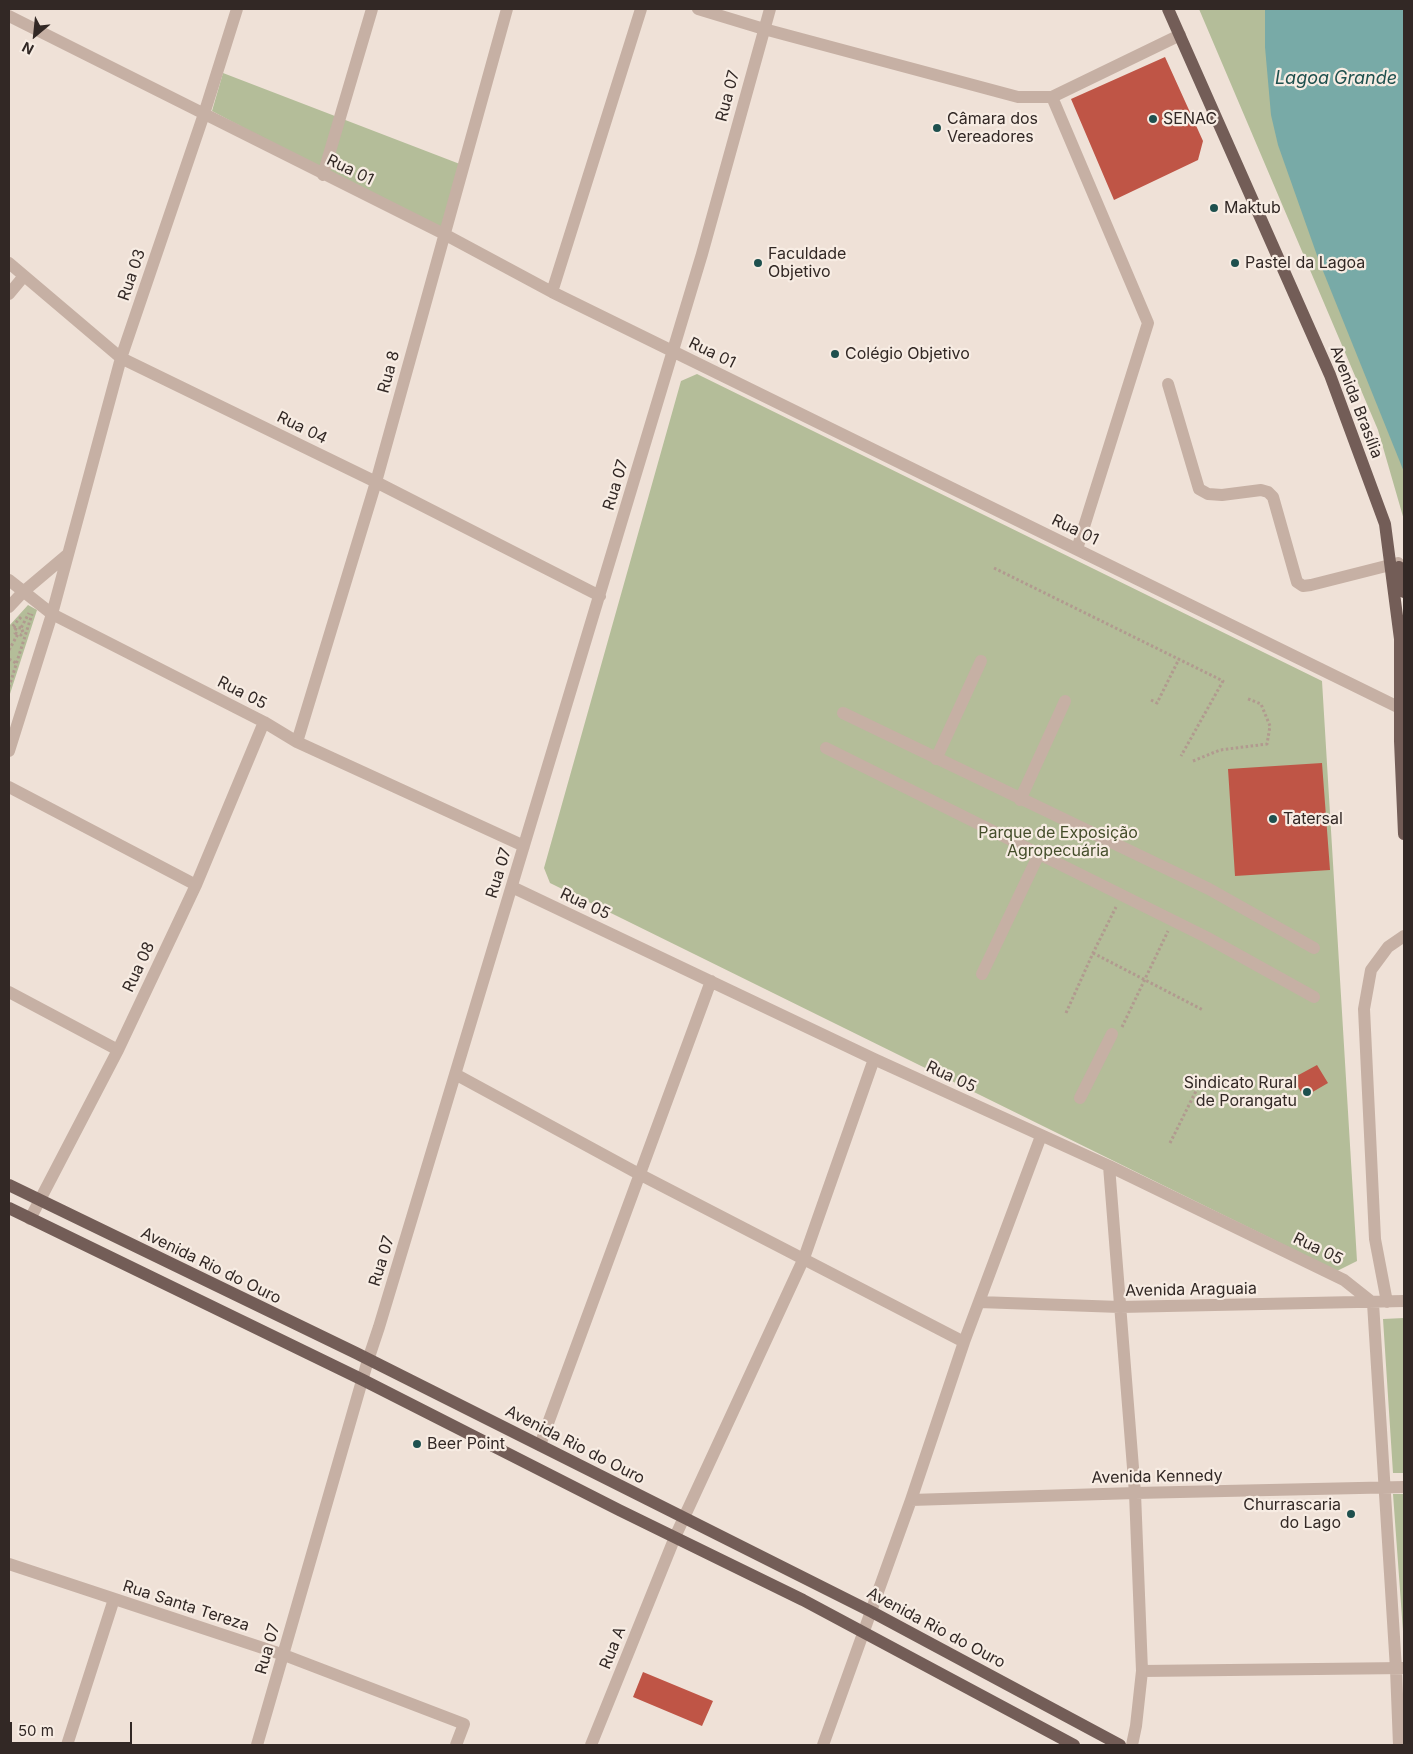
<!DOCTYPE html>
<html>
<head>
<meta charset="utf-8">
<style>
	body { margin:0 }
	#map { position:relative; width:1413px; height:1754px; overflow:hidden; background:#efe1d7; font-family:Inter,sans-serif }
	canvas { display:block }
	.frame { position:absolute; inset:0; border:10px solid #322825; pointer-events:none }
	.north { position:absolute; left:10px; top:10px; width:50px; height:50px; -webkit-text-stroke:4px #f7ece3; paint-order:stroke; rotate:208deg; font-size:14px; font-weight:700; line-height:20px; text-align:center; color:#322825 }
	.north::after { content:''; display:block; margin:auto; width:18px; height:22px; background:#322825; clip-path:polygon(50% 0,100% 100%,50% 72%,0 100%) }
	.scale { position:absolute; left:10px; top:1722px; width:122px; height:22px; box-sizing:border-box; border:2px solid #322825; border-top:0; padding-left:6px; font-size:15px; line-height:18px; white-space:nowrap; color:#322825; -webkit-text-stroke:4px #f7ece3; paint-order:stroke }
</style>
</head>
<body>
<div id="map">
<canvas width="1413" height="1754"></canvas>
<div class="frame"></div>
<div class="north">N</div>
<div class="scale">50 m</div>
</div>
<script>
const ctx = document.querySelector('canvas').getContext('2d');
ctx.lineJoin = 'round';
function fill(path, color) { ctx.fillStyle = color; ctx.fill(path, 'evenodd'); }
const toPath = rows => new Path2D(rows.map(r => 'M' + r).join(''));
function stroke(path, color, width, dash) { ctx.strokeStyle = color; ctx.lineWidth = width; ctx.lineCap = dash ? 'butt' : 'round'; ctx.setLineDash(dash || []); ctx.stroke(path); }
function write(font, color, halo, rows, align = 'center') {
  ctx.font = font + ' Inter,sans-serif'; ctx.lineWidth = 4.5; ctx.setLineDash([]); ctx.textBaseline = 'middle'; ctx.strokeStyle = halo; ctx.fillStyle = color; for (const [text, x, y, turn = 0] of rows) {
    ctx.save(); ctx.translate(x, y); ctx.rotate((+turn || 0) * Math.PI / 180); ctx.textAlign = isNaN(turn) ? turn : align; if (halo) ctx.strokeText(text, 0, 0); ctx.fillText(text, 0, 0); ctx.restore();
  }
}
fill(toPath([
	[1199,9,1280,9,1404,450,1404,520,1378,430],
	[223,73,465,166,444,234,212,111],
	[697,374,1322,681,1357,1261,1337,1271,550,883,544,868,681,381],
	[28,605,37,610,9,697,9,626],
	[1404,1318,1404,1473,1393,1473,1383,1319],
	[1404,1494,1404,1645,1393,1494]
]), '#b4bd99');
fill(toPath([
	[1265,9,1404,9,1404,472,1319,261,1278,145,1271,115,1265,47]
]), '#78aaa7');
fill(toPath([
	[1165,57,1203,141,1198,160,1114,200,1071,99],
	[1322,763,1330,870,1235,876,1228,769],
	[1317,1065,1328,1083,1304,1097,1293,1078],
	[643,1672,713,1701,702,1726,633,1697]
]), '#bf5546');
stroke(toPath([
	[994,568,1223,681,1181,756],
	[16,628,15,633,21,635,23,632],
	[21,628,12,627,22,616],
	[23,632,21,628,29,613],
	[9,650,18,634],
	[9,659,16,663],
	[9,687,32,614],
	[1151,700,1157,703,1179,659],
	[1193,761,1220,750,1267,744,1270,726,1261,704,1246,698],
	[1093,953,1203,1010],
	[1066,1013,1093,953,1116,907],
	[1122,1027,1168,931],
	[1170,1143,1203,1077]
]), '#b19a8f', 3, [2.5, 2.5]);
stroke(toPath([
	[698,9,764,29,1018,97,1052,97,1180,35],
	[9,16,444,234,552,292,1404,710],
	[1052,97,1148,323,1077,549],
	[323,175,372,9],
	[9,263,121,358,376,482,600,596],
	[552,292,641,9],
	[9,294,24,276],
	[1168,384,1199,489,1208,494,1222,495,1261,490,1268,492,1273,497,1297,582,1303,586,1311,585,1398,563],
	[9,580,52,614,264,722,297,742,524,846],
	[9,607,23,592,68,554],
	[843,713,1209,889,1314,948],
	[297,742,376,482,507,9],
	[826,748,1206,937,1314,997],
	[9,751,52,614,121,358,204,114,237,9],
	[936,759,981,661],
	[9,787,196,885],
	[1020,800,1065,701],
	[512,887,874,1059,1109,1166,1344,1280,1373,1303,1396,1669,1399,1745],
	[982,974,1039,854],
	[9,992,118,1050],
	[455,1074,639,1174,964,1342],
	[1080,1098,1112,1034],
	[1109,1166,1135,1493,1142,1671,1136,1726,1132,1745],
	[30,1219,118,1050,196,885,264,722],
	[979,1302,1120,1307,1404,1301],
	[1387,1302,1375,1239,1364,1009,1371,970,1388,947,1404,936],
	[540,1445,711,981],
	[911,1500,1135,1493,1404,1487],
	[9,1564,284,1655,464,1724,456,1745],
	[1142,1671,1404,1668],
	[67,1745,114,1599],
	[257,1745,368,1360,379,1327,702,254,770,9],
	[591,1745,675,1537,804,1258,874,1059],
	[823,1745,911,1500,964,1342,1041,1136]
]), '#c6b0a4', 12);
stroke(toPath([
	[1168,9,1330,375,1385,524,1400,639,1400,741,1404,834],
	[1399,567,1404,592],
	[9,1185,356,1353,872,1612,1120,1745],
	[9,1208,363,1380,619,1510,803,1600,1074,1745]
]), '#735d57', 12);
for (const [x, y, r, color] of [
	[1153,119,5,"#1e504e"],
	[937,128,5,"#1e504e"],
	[1214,208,5,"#1e504e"],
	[758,263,5,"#1e504e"],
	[1235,263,5,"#1e504e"],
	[835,354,5,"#1e504e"],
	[1273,819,5,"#1e504e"],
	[1307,1092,5,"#1e504e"],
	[417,1444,5,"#1e504e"],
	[1351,1514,5,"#1e504e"]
]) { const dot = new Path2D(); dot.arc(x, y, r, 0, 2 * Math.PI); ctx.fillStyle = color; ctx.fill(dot); stroke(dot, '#f7ece3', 2); }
write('16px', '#322825', '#f7ece3', [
	["Rua 07",728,96,-75],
	["Rua 01",350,170,26],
	["Rua 03",132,275,-71],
	["Rua 01",712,353,26],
	["Rua 8",389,372,-75],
	["Avenida Brasília",1356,402,69],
	["Rua 04",302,428,26],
	["Rua 07",616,485,-73],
	["Rua 01",1075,530,26],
	["Rua 05",242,693,27],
	["Rua 07",499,873,-73],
	["Rua 05",585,904,25],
	["Rua 08",139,967,-65],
	["Rua 05",951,1077,25],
	["Rua 05",1318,1249,26],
	["Rua 07",382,1261,-73],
	["Avenida Rio do Ouro",211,1266,26],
	["Avenida Araguaia",1191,1290,-1],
	["Avenida Rio do Ouro",575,1445,27],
	["Avenida Kennedy",1157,1477,-1],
	["Rua Santa Tereza",186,1606,18],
	["Avenida Rio do Ouro",936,1628,28],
	["Rua A",613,1648,-68],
	["Rua 07",268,1649,-74]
]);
write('16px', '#322825', '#f7ece3', [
	["Câmara dos",947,119],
	["Vereadores",947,137],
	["SENAC",1163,119],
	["Maktub",1224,208],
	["Faculdade",768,254],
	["Objetivo",768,272],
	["Pastel da Lagoa",1245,263],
	["Colégio Objetivo",845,354],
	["Tatersal",1283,819],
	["Sindicato Rural",1297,1083,"right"],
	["de Porangatu",1297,1101,"right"],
	["Beer Point",427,1444],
	["Churrascaria",1341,1505,"right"],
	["do Lago",1341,1523,"right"]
], 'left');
write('16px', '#454e2b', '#f7ece3', [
	["Parque de Exposição",1058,833],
	["Agropecuária",1058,851]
]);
write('italic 18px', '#1e504e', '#f7ece3', [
	["Lagoa Grande",1336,79]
]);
</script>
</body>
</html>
